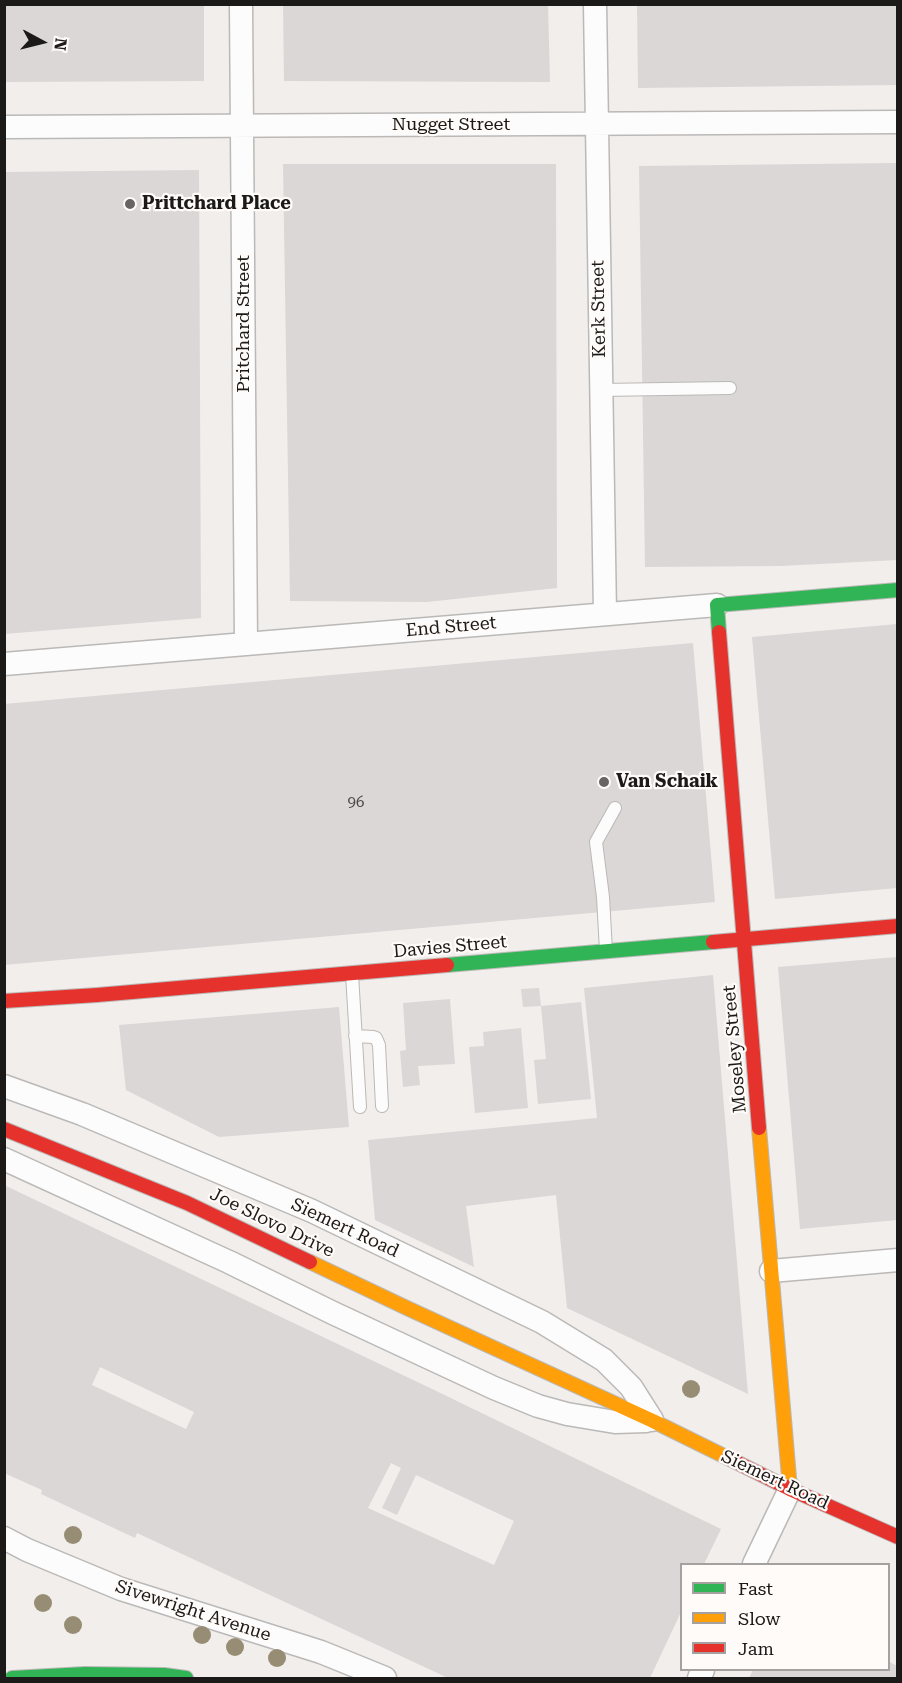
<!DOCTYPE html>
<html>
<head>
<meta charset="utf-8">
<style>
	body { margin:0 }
	#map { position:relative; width:902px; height:1683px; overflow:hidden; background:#f1eeec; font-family:"Roboto Serif",serif }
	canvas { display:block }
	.frame { position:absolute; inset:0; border:6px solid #1c1a19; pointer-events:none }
	.legend { position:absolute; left:680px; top:1563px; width:210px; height:108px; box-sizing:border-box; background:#fffbf9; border:2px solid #a4a19f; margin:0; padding:8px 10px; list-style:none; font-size:18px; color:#1c1a19 }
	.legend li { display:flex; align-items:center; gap:12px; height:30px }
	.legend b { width:30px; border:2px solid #a4a19f }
	.north { position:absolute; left:12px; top:12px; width:60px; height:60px; -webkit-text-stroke:4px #fffbf9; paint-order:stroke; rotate:97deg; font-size:16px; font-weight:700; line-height:24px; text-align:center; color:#1c1a19 }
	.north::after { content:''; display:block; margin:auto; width:21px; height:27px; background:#1c1a19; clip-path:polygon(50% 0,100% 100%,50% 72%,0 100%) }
</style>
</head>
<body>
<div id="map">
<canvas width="902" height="1683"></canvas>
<div class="frame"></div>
<ul class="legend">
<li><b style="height:8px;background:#30b455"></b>Fast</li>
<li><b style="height:8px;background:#ff9f0a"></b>Slow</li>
<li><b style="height:8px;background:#e5322d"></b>Jam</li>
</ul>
<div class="north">N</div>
</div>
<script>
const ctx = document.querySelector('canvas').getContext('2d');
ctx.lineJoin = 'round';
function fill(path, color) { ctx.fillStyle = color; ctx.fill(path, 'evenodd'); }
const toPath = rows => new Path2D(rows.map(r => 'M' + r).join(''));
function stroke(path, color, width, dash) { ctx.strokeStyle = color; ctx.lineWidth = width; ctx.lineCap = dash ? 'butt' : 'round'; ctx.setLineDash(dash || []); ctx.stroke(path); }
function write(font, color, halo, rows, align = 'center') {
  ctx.font = font + ' "Roboto Serif",serif'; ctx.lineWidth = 4.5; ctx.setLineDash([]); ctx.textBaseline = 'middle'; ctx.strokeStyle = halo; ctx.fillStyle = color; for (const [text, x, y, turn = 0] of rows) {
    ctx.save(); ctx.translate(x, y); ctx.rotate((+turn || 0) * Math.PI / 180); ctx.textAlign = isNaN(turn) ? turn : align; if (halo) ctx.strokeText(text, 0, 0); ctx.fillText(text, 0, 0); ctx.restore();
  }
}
fill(toPath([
	[4,4,204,4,204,81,4,82],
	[283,4,548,4,550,82,284,81],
	[637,4,897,4,897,85,638,88],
	[897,163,897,560,781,566,645,567,639,166],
	[283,164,556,164,557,588,427,602,290,601],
	[199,170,201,618,4,634,4,172],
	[897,624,897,888,775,899,752,637],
	[693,643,715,902,4,965,4,704],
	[897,957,897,1220,800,1229,778,967],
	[713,975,748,1394,567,1308,556,1195,466,1206,474,1267,375,1220,368,1140,597,1118,584,988],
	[539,988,541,1006,523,1007,521,989],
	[450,999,455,1064,418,1066,420,1085,403,1087,400,1051,406,1050,403,1003],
	[581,1002,591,1099,538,1104,534,1060,546,1059,541,1006],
	[339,1007,349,1127,219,1137,126,1090,119,1025],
	[521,1028,528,1108,475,1113,469,1047,484,1046,483,1032],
	[4,1185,428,1387,721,1529,704,1564,681,1564,681,1612,650,1678,448,1678,137,1533,135,1538,41,1494,42,1490,4,1473],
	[100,1367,194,1412,186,1429,92,1385],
	[391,1463,401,1468,382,1508,397,1515,416,1475,514,1521,494,1565,368,1508],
	[888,1661,897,1666,897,1678,749,1678,753,1670,888,1670]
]), '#dad7d6');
const lane = toPath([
	[601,390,730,388],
	[606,951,603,897,596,842,615,808],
	[352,974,360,1107],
	[355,1036,373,1037,376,1038,379,1045,382,1106]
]);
const street = toPath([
	[241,4,246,644],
	[595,4,605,614],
	[4,127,898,122],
	[4,664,717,605],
	[4,1086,82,1114,312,1211,542,1322,604,1360,631,1387,652,1420],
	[4,1159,229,1262,333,1313,494,1388,538,1406,567,1414,615,1422,646,1421],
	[771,1271,898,1260],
	[4,1538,27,1550,121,1589,321,1652,385,1678],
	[754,1564,790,1489],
	[699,1678,703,1670]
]);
const fast = toPath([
	[719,632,717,605,898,590],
	[447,965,713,942],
	[12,1678,85,1674,164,1675,186,1678]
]);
const slow = toPath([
	[759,1128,790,1489],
	[310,1262,409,1309,653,1421,728,1458]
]);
const jam = toPath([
	[719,632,759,1128],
	[713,942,898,926],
	[4,1001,97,995,447,965],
	[4,1129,187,1203,310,1262],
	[728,1458,790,1489,898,1537]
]);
stroke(lane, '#bbb9b7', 14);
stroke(street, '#bbb9b7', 25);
stroke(fast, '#bbb9b7', 16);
stroke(slow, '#bbb9b7', 16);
stroke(jam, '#bbb9b7', 16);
stroke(lane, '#fdfcfc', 12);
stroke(street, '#fdfcfc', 22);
stroke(fast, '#30b455', 14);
stroke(slow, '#ff9f0a', 14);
stroke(jam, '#e5322d', 14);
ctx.fillStyle = '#978d74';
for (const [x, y] of [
	[691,1389],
	[73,1535],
	[43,1603],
	[73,1625],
	[202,1635],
	[235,1647],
	[277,1658]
]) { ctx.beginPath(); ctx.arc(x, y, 9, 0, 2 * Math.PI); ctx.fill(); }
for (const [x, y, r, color] of [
	[130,204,6,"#676463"],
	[604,782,6,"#676463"]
]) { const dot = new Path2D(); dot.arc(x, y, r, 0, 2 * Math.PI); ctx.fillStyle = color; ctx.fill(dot); stroke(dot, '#fffbf9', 2); }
write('15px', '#4c4a49', null, [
	["96",356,803]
]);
write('18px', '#1c1a19', '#fffbf9', [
	["Nugget Street",451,125],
	["Kerk Street",599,309,-91],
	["Pritchard Street",244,324,-90],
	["End Street",451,627,-5],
	["Davies Street",450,947,-5],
	["Moseley Street",735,1049,-95],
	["Joe Slovo Drive",272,1223,26],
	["Siemert Road",345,1228,25],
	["Siemert Road",775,1480,25],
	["Sivewright Avenue",193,1611,18]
]);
write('bold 18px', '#1c1a19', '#fffbf9', [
	["Prittchard Place",142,204],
	["Van Schaik",616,782]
], 'left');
</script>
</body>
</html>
